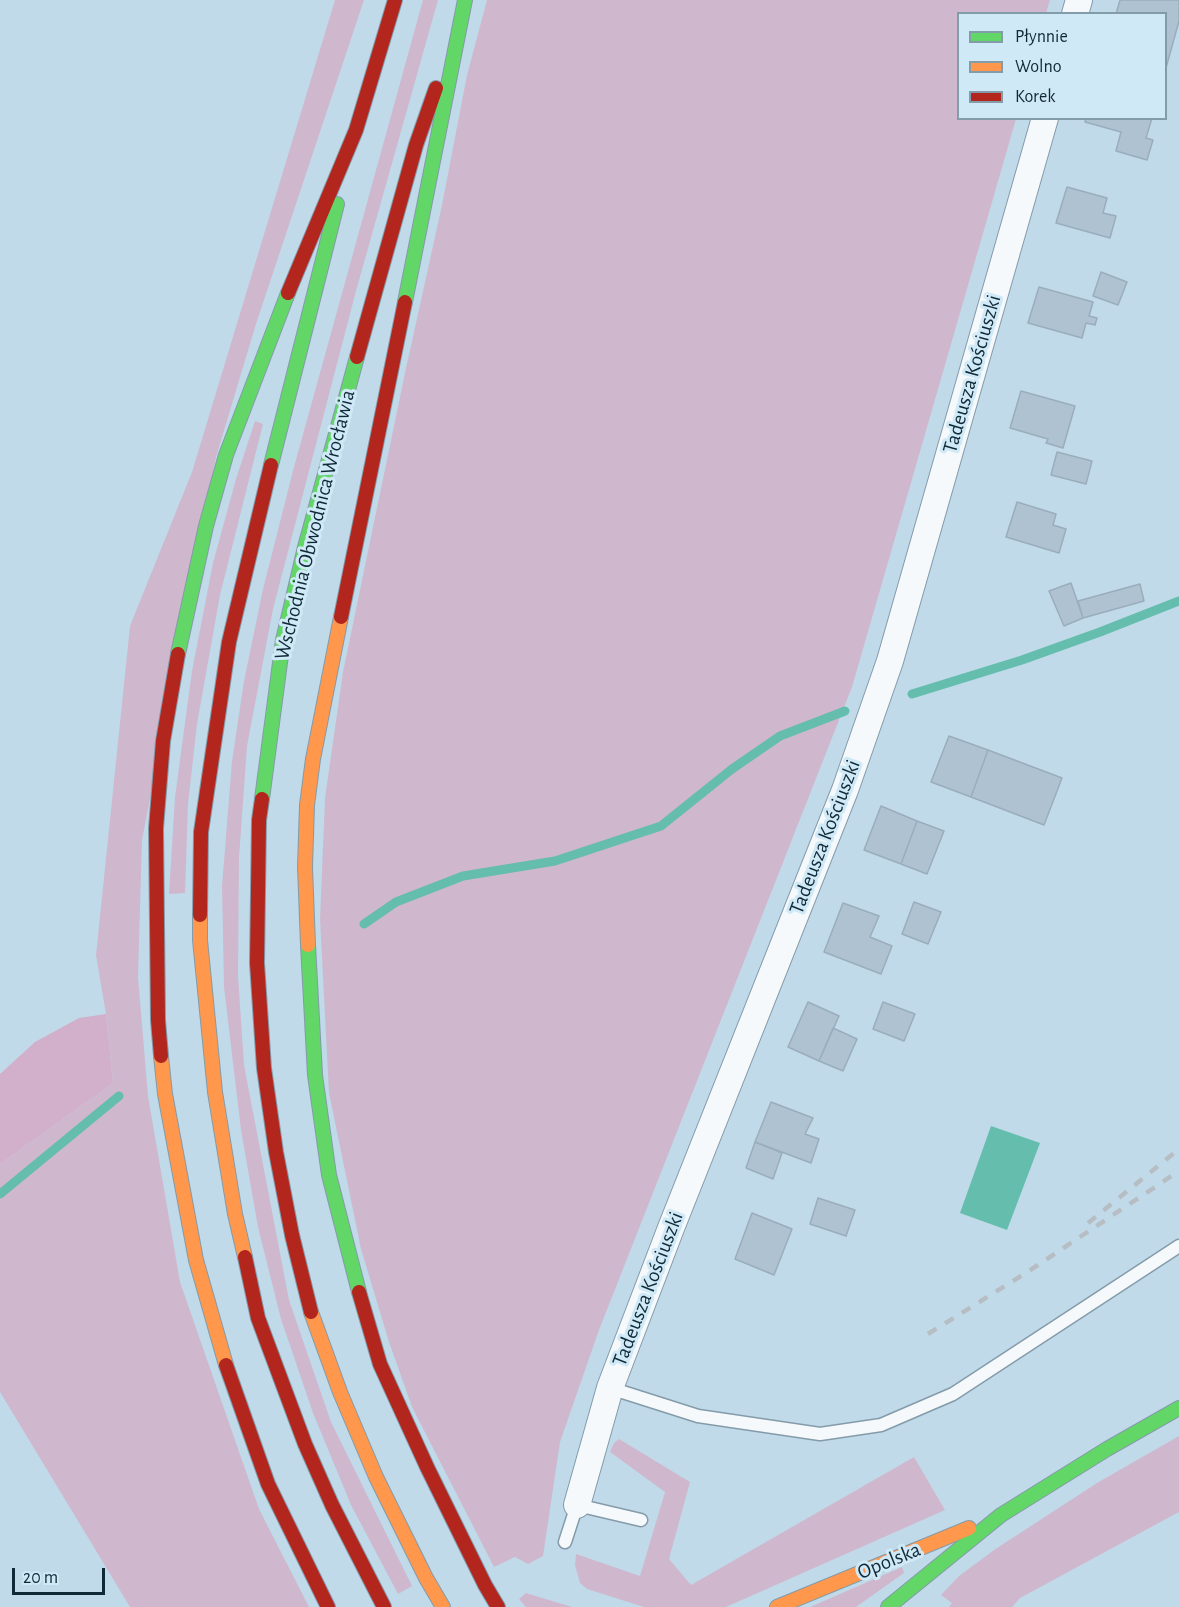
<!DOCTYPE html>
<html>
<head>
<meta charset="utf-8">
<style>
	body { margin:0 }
	#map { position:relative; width:1179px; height:1607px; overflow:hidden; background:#c0daea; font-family:"Alegreya Sans",sans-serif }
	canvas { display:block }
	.legend { position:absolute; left:957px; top:12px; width:210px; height:108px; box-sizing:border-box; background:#d0e9f7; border:2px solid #839caa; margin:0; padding:8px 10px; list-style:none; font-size:18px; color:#102937 }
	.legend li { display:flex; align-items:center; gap:12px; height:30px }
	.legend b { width:30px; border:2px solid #839caa }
	.scale { position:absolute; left:12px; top:1568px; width:93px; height:27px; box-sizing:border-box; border:3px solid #102937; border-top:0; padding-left:8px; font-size:18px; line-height:21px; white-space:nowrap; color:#102937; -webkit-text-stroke:4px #d0e9f7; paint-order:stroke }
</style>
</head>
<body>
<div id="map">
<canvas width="1179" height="1607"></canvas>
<ul class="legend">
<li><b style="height:8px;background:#63d668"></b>Płynnie</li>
<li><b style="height:8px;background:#ff974d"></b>Wolno</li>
<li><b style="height:8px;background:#b3261e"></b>Korek</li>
</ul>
<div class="scale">20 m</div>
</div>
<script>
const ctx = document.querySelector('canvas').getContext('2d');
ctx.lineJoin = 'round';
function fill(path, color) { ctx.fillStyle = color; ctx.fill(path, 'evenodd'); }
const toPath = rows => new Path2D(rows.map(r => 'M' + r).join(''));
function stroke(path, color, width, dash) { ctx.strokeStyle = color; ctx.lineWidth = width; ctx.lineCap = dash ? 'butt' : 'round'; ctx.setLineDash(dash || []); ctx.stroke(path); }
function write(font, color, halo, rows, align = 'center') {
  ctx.font = font + ' "Alegreya Sans",sans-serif'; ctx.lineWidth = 6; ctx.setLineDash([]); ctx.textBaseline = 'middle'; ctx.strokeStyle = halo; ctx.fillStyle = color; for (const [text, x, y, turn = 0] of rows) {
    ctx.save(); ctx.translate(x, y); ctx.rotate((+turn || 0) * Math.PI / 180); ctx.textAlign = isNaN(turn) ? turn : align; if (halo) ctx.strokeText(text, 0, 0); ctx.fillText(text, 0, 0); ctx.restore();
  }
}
fill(toPath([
	[335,0,364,0,256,324,216,457,142,840,138,977,148,1096,180,1282,259,1509,309,1607,130,1607,0,1392,0,1164,113,1083,106,1014,96,955,130,626,192,472],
	[423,0,438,0,356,291,273,609,247,746,239,858,238,976,244,1065,289,1300,331,1422,412,1586,398,1594,351,1505,313,1413,281,1319,258,1227,241,1130,224,987,222,886,232,761,244,681,263,589,294,467],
	[487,0,1050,0,1046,13,958,14,958,118,1016,119,852,687,599,1330,560,1442,543,1556,528,1564,515,1557,494,1567,412,1407,389,1342,361,1249,329,1093,320,919,325,798,343,672,405,373,442,205,467,75],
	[255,421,263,424,220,595,197,724,188,804,185,893,169,894,175,797,192,671,213,563,236,479],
	[1179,1436,1179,1512,1020,1598,1012,1607,949,1607,952,1603,941,1595,959,1576,994,1550,1097,1483],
	[619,1439,690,1482,669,1559,691,1585,914,1457,945,1510,726,1607,644,1607,587,1589,580,1583,575,1565,576,1554,640,1576,665,1492,610,1452,614,1443],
	[902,1567,904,1573,856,1607,810,1607],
	[526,1593,572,1607,526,1607,519,1599]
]), '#cfb8cd');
fill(toPath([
	[106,1014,113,1083,0,1164,0,1074,35,1042,79,1018]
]), '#d2afca');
fill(toPath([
	[991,1126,1040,1143,1007,1230,960,1213]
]), '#64bdad');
stroke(toPath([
	[912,694,1022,660,1100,632,1179,601],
	[364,924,396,902,463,876,555,861,661,826,732,769,780,736,845,711],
	[0,1194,119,1096]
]), '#64bdad', 9);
const building = toPath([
	[1120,0,1179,0,1179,21,1166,68,1166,14,1116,14,1120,0],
	[1086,118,1152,118,1146,138,1153,140,1147,160,1116,151,1121,132,1085,122,1086,118],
	[1067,187,1107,198,1103,213,1116,216,1110,238,1056,223,1067,187],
	[1101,272,1127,282,1118,305,1093,296,1101,272],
	[1039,287,1093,302,1089,316,1097,318,1095,325,1086,323,1082,338,1028,323,1039,287],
	[1021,391,1075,406,1063,448,1046,443,1048,439,1010,428,1021,391],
	[1057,452,1092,461,1086,484,1051,475,1057,452],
	[1017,502,1056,514,1053,525,1066,529,1059,553,1006,537,1017,502],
	[1071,583,1083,618,1064,626,1049,591,1071,583],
	[1140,584,1144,601,1083,618,1078,601,1140,584],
	[949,736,988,750,971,797,931,782,949,736],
	[988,750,1062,778,1044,825,971,797,988,750],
	[881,806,917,821,901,864,864,850,881,806],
	[917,821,944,831,927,874,901,864,917,821],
	[914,902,941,912,928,944,902,934,914,902],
	[843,903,879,916,870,937,892,946,881,974,824,952,843,903],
	[808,1002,839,1016,819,1061,788,1047,808,1002],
	[883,1002,915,1014,904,1041,873,1029,883,1002],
	[833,1028,857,1039,843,1071,819,1061,833,1028],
	[771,1102,813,1118,805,1134,819,1139,811,1163,755,1142,771,1102],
	[755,1142,782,1153,773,1179,746,1168,755,1142],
	[818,1198,855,1210,846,1236,810,1224,818,1198],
	[752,1213,792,1229,774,1275,735,1259,752,1213]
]);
fill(building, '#aec2d2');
stroke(building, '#9aadbc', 1.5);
const lane = toPath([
	[610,1388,698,1416,820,1434,881,1425,953,1394,1179,1246],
	[565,1542,577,1505,641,1520]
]);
const street = toPath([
	[1075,14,1079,0],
	[577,1505,610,1388,671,1228,845,790,890,661,1045,118]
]);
const fast = toPath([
	[405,302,465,0],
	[271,465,337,204],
	[178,654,206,526,226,455,288,293],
	[262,799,283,640,305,547,357,357],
	[308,945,315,1075,329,1175,359,1292],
	[888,1607,1001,1515,1107,1449,1179,1408]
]);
const slow = toPath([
	[200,915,200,940,215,1092,235,1214,245,1257],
	[308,945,305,867,307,805,313,759,341,617],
	[161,1056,165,1094,196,1260,226,1365],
	[311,1312,340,1392,376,1477,426,1578,443,1607],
	[777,1607,969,1528]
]);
const jam = toPath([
	[288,293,356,130,395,0],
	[357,357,416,145,436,88],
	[341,617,405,302],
	[262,799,259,820,257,963,264,1068,276,1152,292,1235,311,1312],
	[200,915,201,832,229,642,271,465],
	[161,1056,158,1020,156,828,163,741,178,654],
	[245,1257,258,1318,305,1444,332,1505,384,1607],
	[359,1292,380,1364,427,1467,485,1585,498,1607],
	[226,1365,268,1484,328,1607]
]);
stroke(lane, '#849ba9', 15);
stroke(street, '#849ba9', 28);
stroke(fast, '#849ba9', 16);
stroke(slow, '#849ba9', 16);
stroke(jam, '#849ba9', 16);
stroke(lane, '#f6f9fc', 12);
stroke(street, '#f6f9fc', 26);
stroke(fast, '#63d668', 14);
stroke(slow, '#ff974d', 14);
stroke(jam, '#b3261e', 14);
stroke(toPath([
	[1088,1223,1179,1149],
	[928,1334,1029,1271,1179,1171]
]), '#b7bec3', 4.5, [10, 10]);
write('21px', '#102937', '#d0e9f7', [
	["Tadeusza Kościuszki",972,374,-74],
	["Wschodnia Obwodnica Wrocławia",315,525,-76],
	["Tadeusza Kościuszki",825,837,-69],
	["Tadeusza Kościuszki",648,1289,-69],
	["Opolska",889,1561,-22]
]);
</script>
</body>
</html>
